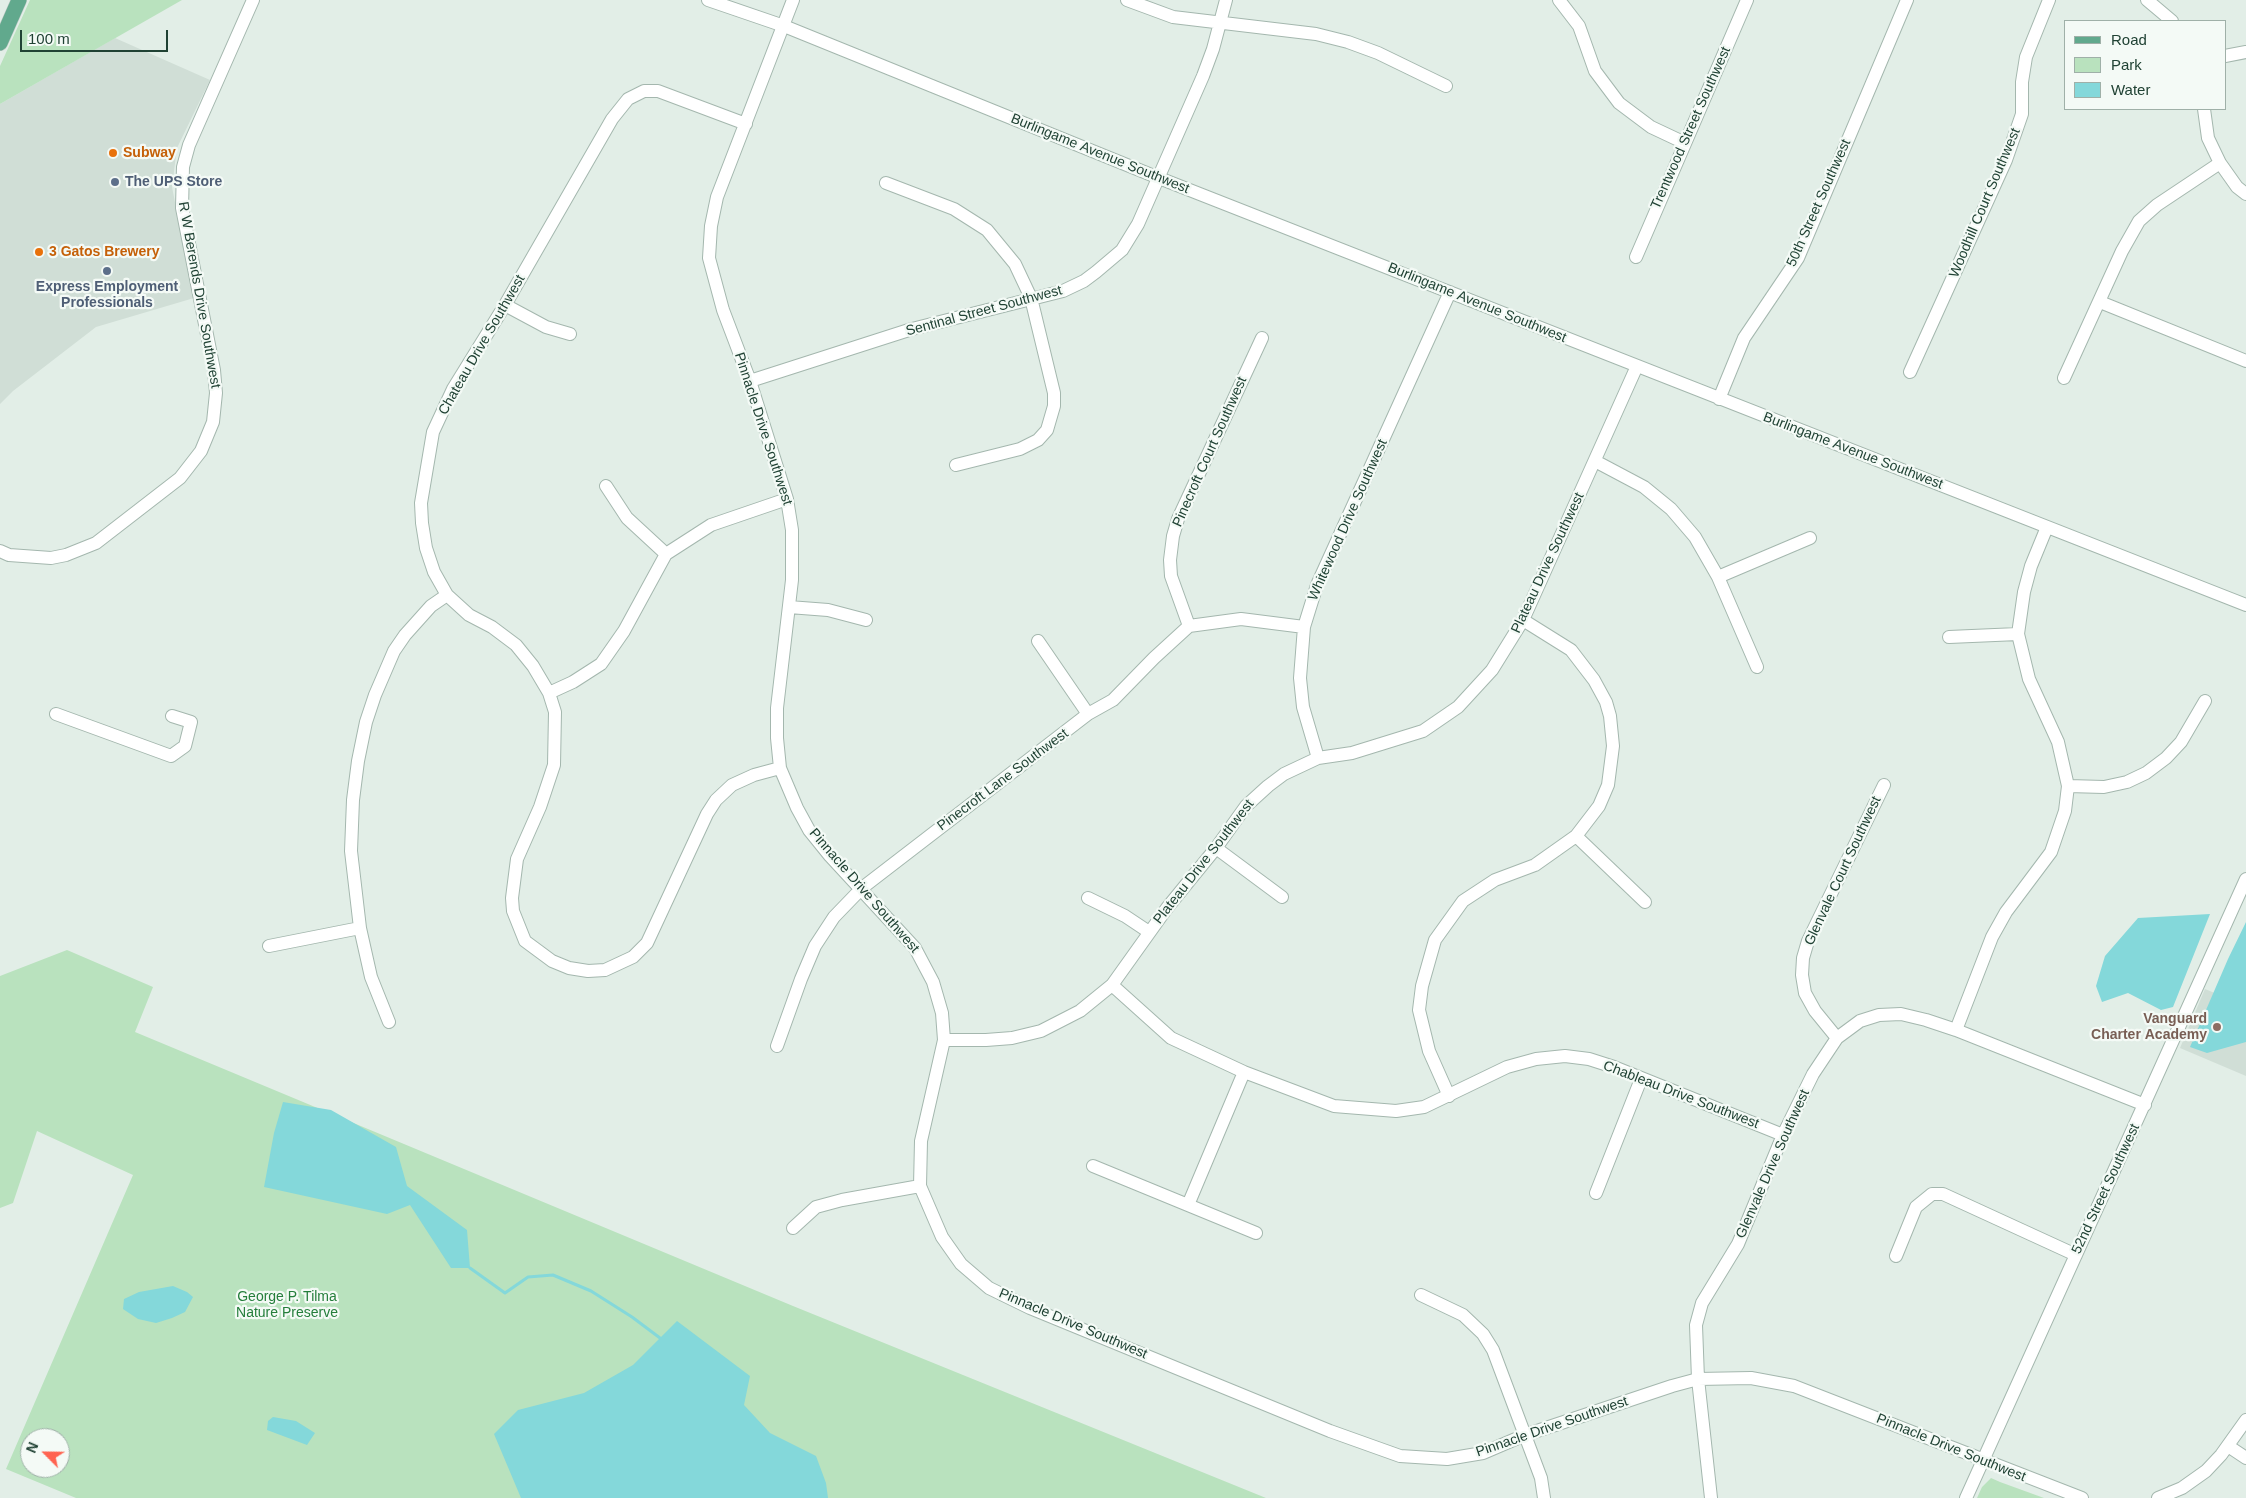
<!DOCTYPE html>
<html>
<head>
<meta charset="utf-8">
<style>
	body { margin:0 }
	#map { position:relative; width:2246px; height:1498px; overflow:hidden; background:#e2eee7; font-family:Helvetica,sans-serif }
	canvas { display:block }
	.legend { position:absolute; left:2064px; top:20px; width:162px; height:90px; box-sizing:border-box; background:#f4faf6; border:1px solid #9fb0a8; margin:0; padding:6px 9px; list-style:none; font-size:15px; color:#204234 }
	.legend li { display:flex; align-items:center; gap:10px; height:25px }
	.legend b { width:25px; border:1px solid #9fb0a8 }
	.north { position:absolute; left:20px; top:1428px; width:50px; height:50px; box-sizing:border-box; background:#f4faf6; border:1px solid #9fb0a8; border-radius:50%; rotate:293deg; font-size:14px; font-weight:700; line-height:20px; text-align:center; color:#204234 }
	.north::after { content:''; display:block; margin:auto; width:18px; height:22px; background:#ff6350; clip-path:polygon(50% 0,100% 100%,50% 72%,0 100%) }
	.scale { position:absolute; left:20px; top:30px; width:148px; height:22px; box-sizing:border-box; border:2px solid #204234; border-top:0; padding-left:6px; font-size:15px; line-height:18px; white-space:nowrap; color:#204234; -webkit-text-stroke:4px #f4faf6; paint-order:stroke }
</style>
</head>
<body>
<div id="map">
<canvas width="2246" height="1498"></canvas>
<ul class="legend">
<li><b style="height:6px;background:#61a98d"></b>Road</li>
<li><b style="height:14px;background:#b9e2be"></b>Park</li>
<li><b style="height:14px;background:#84d8da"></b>Water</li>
</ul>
<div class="north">N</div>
<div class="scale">100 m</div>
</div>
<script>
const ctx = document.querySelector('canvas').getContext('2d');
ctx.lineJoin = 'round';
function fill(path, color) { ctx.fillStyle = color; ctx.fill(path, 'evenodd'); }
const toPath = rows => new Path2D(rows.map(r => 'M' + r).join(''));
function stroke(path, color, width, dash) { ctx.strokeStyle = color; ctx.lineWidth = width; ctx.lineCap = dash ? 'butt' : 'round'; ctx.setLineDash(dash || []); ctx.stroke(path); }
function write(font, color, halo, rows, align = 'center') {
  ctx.font = font + ' Helvetica,sans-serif'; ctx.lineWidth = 4.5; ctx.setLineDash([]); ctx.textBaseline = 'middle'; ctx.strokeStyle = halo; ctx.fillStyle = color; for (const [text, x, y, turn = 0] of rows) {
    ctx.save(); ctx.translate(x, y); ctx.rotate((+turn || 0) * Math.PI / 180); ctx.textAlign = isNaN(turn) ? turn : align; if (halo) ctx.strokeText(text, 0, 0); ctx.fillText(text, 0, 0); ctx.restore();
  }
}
fill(toPath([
	[115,38,210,80,177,148,172,187,194,298,96,327,13,391,0,404,0,104],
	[2205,989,2246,1006,2246,1076,2180,1048]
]), '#d0ded6');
fill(toPath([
	[30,0,182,0,0,104,0,66],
	[67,950,153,987,135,1032,793,1306,1266,1498,76,1498,6,1469,133,1175,37,1131,13,1203,0,1208,0,976],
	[30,1438,60,1438,60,1468,30,1468],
	[1991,1478,2000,1482,2044,1498,1977,1498,1982,1487]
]), '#b9e2be');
fill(toPath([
	[2210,914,2173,1007,2161,1010,2128,993,2102,1002,2096,986,2105,956,2138,918],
	[2246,922,2246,1042,2207,1053,2190,1047,2228,959],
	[283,1102,331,1110,396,1147,407,1186,467,1230,470,1268,451,1268,410,1205,387,1214,264,1187,274,1133],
	[173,1286,187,1292,193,1297,185,1312,172,1318,156,1323,138,1319,123,1309,124,1299,139,1292],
	[677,1321,750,1376,744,1405,770,1433,816,1456,826,1483,828,1498,521,1498,494,1434,518,1410,584,1393,633,1365],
	[273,1417,296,1421,315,1433,307,1445,267,1430,268,1421]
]), '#84d8da');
stroke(toPath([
	[470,1268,505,1293,528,1277,553,1275,591,1291,632,1317,660,1338]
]), '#84d8da', 3);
const minor = toPath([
	[708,0,784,26,1159,178,2246,605],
	[793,0,717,197,711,226,709,258,723,310,750,381,787,499,792,530,792,580,777,708,777,738,780,768,797,808,809,830,830,856,915,948,933,982,942,1013,944,1040,921,1141,920,1186,942,1237,961,1264,989,1288,1030,1308,1330,1431,1400,1456,1447,1459,1483,1453,1525,1435,1672,1386,1698,1379,1751,1378,1794,1386,2082,1498],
	[1127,0,1173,17,1316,34,1348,42,1378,53,1446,86],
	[1559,0,1579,26,1595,71,1619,103,1651,127,1685,143],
	[2147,0,2172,21],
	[2225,56,2246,52],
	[2204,109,2208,138,2220,163,2237,187,2246,194],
	[746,124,658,91,644,91,628,99,612,119,505,305,453,389,433,432,421,503,422,523,426,548,434,572,447,595,469,615,492,627,516,645,533,666,549,693,555,712,554,765,540,807,517,859,512,898,513,911,525,941,552,961,569,968,588,971,605,970,633,957,647,943,707,814,716,800,732,785,754,775,780,768],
	[886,183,954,209,987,230,1015,264,1031,298,1054,393,1054,406,1047,430,1038,440,1020,449,956,465],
	[1636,257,1747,0],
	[2100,302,2246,361],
	[505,305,546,327,570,334],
	[1910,372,2006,160,2022,114,2022,82,2026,57,2049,0],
	[2064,378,2122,251,2139,221,2157,205,2220,163],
	[750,381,912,329,1063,291,1084,281,1096,272,1122,250,1138,224,1203,76,1213,49,1226,0],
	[1719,399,1744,338,1798,258,1907,0],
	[1595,461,1644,487,1671,509,1695,537,1718,577,1757,667],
	[606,486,627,518,666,554],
	[0,551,9,555,51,558,66,555,96,543,180,478,201,451,213,422,216,393,214,370,182,208,183,167,189,145,253,0],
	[1718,577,1810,538],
	[789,607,828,610,866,620],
	[1189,626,1171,576,1170,560,1173,536,1178,519,1262,338],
	[1949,637,2018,634],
	[1038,641,1088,714],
	[549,693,573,682,601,664,624,631,666,554,711,525,787,499],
	[56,714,171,756,185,746,191,722,172,716],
	[1318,758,1303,707,1300,678,1304,627,1317,585,1450,292],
	[2068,786,2104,787,2127,782,2146,773,2166,758,2181,742,2205,701],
	[1576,836,1645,902],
	[1216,848,1282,897],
	[1088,898,1125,916,1149,932],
	[269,946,360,928],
	[1112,985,1171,1038,1244,1072,1334,1106,1396,1111,1424,1107,1507,1067,1536,1059,1565,1056,1589,1059,1614,1067,1783,1135],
	[389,1022,371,977,360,928,351,851,353,800,358,761,366,722,375,695,394,651,405,635,431,606,447,595],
	[1956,1030,1992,937,2006,912,2051,852,2065,811,2068,786,2058,742,2029,679,2018,634,2024,592,2031,566,2047,527],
	[1837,1038,1815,1011,1805,993,1802,975,1803,958,1808,941,1884,785],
	[944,1040,986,1040,1012,1038,1041,1031,1080,1011,1112,985,1167,908,1216,848,1246,806,1268,786,1284,774,1318,758,1352,753,1423,731,1458,707,1492,670,1523,620,1637,366],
	[777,1046,801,979,815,946,834,917,862,888,1088,714,1113,700,1154,658,1189,626,1241,619,1304,627],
	[1449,1096,1429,1051,1419,1010,1422,986,1435,940,1463,901,1495,880,1535,865,1576,836,1599,806,1608,785,1613,746,1610,716,1606,702,1594,680,1571,650,1523,620],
	[1093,1166,1256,1233],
	[1596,1193,1641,1079],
	[1188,1205,1244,1072],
	[793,1228,816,1207,842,1200,920,1186],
	[1896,1256,1916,1207,1932,1194,1943,1194,2076,1255],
	[1421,1295,1463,1315,1483,1334,1493,1350,1541,1478,1544,1498],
	[2228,1446,2246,1458],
	[1711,1498,1698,1379,1696,1325,1702,1303,1738,1244,1783,1135,1813,1074,1837,1038,1860,1021,1879,1015,1901,1014,1926,1020,1956,1030,2145,1105],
	[1966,1498,2246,879],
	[2158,1498,2182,1488,2206,1471,2221,1455,2246,1420]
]);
const major = toPath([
	[0,43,19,0]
]);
stroke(minor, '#a4b7ae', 14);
stroke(major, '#c1cac6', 16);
stroke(minor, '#fff', 12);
stroke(major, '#61a98d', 15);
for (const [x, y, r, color] of [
	[113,153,5,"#e8710a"],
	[115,182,5,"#5c6f8a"],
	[39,252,5,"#e8710a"],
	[107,271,5,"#5c6f8a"],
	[2217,1027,5,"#8d6e63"]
]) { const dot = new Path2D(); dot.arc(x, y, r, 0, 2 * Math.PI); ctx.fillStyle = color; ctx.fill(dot); stroke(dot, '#f4faf6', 2); }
write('14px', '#204234', '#f4faf6', [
	["Trentwood Street Southwest",1691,128,-66],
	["Burlingame Avenue Southwest",1100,154,22],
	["50th Street Southwest",1819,203,-66],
	["Woodhill Court Southwest",1985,203,-67],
	["R W Berends Drive Southwest",199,295,80],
	["Burlingame Avenue Southwest",1477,303,22],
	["Sentinal Street Southwest",984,311,-15],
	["Chateau Drive Southwest",482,345,-60],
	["Pinnacle Drive Southwest",763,429,72],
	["Burlingame Avenue Southwest",1853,451,21],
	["Pinecroft Court Southwest",1210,452,-66],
	["Whitewood Drive Southwest",1348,520,-66],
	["Plateau Drive Southwest",1548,563,-65],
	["Pinecroft Lane Southwest",1003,780,-37],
	["Plateau Drive Southwest",1204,862,-52],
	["Glenvale Court Southwest",1843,871,-65],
	["Pinnacle Drive Southwest",864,891,49],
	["Chableau Drive Southwest",1681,1095,21],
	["Glenvale Drive Southwest",1773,1164,-66],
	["52nd Street Southwest",2106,1189,-65],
	["Pinnacle Drive Southwest",1073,1324,23],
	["Pinnacle Drive Southwest",1552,1427,-19],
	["Pinnacle Drive Southwest",1951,1448,22]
]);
write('bold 14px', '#c56008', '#f4faf6', [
	["Subway",123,153],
	["3 Gatos Brewery",49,252]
], 'left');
write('bold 14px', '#4e5e75', '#f4faf6', [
	["The UPS Store",125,182],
	["Express Employment",107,287,"center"],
	["Professionals",107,303,"center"]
], 'left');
write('bold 14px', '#785e54', '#f4faf6', [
	["Vanguard",2207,1019],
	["Charter Academy",2207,1035]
], 'right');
write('14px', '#247e3b', '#f4faf6', [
	["George P. Tilma",287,1297],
	["Nature Preserve",287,1313]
]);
</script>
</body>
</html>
